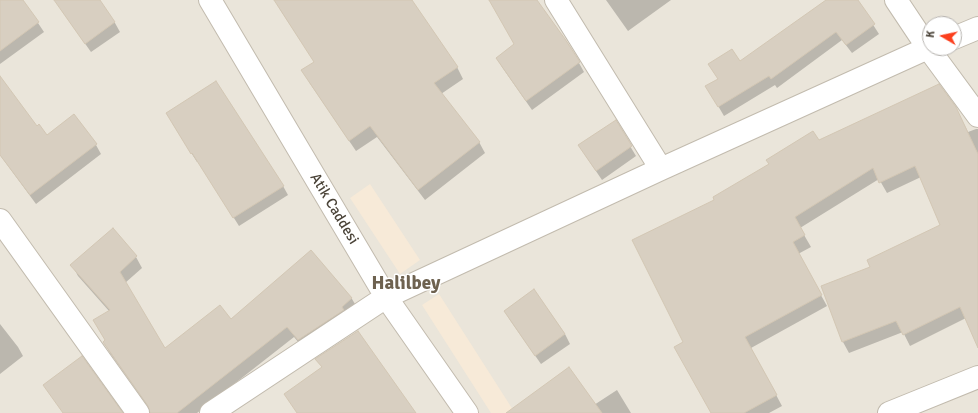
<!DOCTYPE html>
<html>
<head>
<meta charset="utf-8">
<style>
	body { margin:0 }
	#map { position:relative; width:978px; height:413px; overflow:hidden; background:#f6f3ec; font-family:Signika,sans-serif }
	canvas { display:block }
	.north { position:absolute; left:922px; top:16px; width:40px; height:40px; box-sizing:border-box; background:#fff; border:1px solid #b7b4b0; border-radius:50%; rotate:279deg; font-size:11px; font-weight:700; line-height:16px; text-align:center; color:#4b4439 }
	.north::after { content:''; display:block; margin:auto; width:14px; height:18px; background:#fc3f1d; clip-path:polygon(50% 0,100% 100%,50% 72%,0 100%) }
</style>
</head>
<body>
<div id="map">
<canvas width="978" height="413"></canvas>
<div class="north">K</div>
</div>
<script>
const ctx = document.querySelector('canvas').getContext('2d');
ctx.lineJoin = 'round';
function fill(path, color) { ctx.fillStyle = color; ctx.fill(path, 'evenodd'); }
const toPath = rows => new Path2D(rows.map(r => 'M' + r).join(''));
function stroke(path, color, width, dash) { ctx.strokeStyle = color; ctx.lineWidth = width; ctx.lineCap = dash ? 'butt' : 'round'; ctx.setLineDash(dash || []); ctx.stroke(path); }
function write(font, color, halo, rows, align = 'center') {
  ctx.font = font + ' Signika,sans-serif'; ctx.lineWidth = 3; ctx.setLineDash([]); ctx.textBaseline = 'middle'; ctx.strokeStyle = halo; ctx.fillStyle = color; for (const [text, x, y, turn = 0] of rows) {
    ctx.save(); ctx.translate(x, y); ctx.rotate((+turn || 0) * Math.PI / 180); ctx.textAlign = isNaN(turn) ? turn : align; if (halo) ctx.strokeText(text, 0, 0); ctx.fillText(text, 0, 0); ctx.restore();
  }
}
fill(toPath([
	[0,0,978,0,978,413,0,413],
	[930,24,954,24,954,48,930,48]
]), '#eae5da');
fill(toPath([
	[370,184,420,260,400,274,350,198],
	[439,294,515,413,491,413,422,305]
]), '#f7ead8');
fill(toPath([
	[0,0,22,0,38,23,44,32,0,64],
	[59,0,98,0,115,23,120,32,91,52,62,11],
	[275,0,411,0,457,67,463,79,441,94,479,142,485,153,425,200,377,137,356,151,309,82,315,62,281,11],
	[490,0,531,0,579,63,584,72,532,110,502,67,497,58,515,45],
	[606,0,671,0,628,31],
	[827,0,857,0,879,34,852,53,842,40,777,88,775,85,724,116,707,87,719,79,739,63],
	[0,78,36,128,47,136,96,145,101,154,36,204,0,155],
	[955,107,968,132,976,129,978,129,978,335,966,318,910,346,903,332,849,353,843,342,871,268,941,225,921,177,887,193,879,179,800,228,811,247,798,254,827,306,751,348,782,406,769,413,712,413,685,342,716,200,818,142],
	[615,121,636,156,602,180,585,155],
	[172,123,283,186,288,195,239,226,198,161,197,162],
	[113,230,136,257,142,268,125,283,165,350,231,321,311,251,352,299,358,309,305,350,294,337,197,413,151,413,151,410,110,353,104,342,106,340,109,311,78,276,72,265],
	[534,291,565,334,570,344,541,364,510,320,505,311],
	[0,324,18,347,23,356,0,374],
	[617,390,631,413,528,413,594,405]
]), '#0003');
const building = toPath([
	[0,0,23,0,39,22,0,51,0,0],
	[54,0,100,0,115,22,85,44,54,0],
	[274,0,412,0,458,67,434,83,480,142,418,190,370,126,349,141,301,70,314,62,274,0],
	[489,0,537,0,565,39,580,62,526,101,496,58,514,44,489,0],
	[826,0,858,0,875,24,846,45,836,32,771,79,769,76,718,107,705,86,718,79,708,64,732,49,740,61,826,0],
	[0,76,37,126,39,124,47,135,74,114,97,144,30,195,0,155,0,76],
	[216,81,284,186,233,218,192,153,191,154,166,113,216,81],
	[939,84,956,107,978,154,978,348,960,307,903,335,896,321,842,342,821,286,870,267,867,260,940,225,915,166,879,183,873,168,795,217,805,235,793,242,822,295,745,337,777,395,744,413,711,413,674,347,683,342,632,240,714,200,713,197,769,164,766,160,813,131,819,140,939,84],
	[616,120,632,146,596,171,578,145,616,120],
	[113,228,137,256,120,272,165,348,220,305,231,319,311,250,352,298,342,307,344,310,298,340,287,327,177,413,150,413,148,406,103,342,105,340,93,320,110,310,70,265,113,228],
	[534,289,565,334,535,356,504,311,534,289],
	[358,331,416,413,297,413,284,394,322,367,315,359,358,331],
	[82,356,123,413,63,413,43,385,82,356],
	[569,367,602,413,506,413,569,367]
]);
fill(building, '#d8cfc1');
stroke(building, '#d3c7b4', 1);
const minor = toPath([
	[210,0,386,297,467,413],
	[556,0,661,169],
	[896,0,928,48,978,116],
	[954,38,978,28],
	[0,220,138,413],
	[211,413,386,297,661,169,930,47],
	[889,413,978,377]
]);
stroke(minor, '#c2bbae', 24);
stroke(minor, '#fff', 22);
write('15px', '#4b4439', '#fff', [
	["Atik Caddesi",334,209,59]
]);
write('bold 19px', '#6e6250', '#fff', [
	["Halilbey",406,284]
]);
</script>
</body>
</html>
